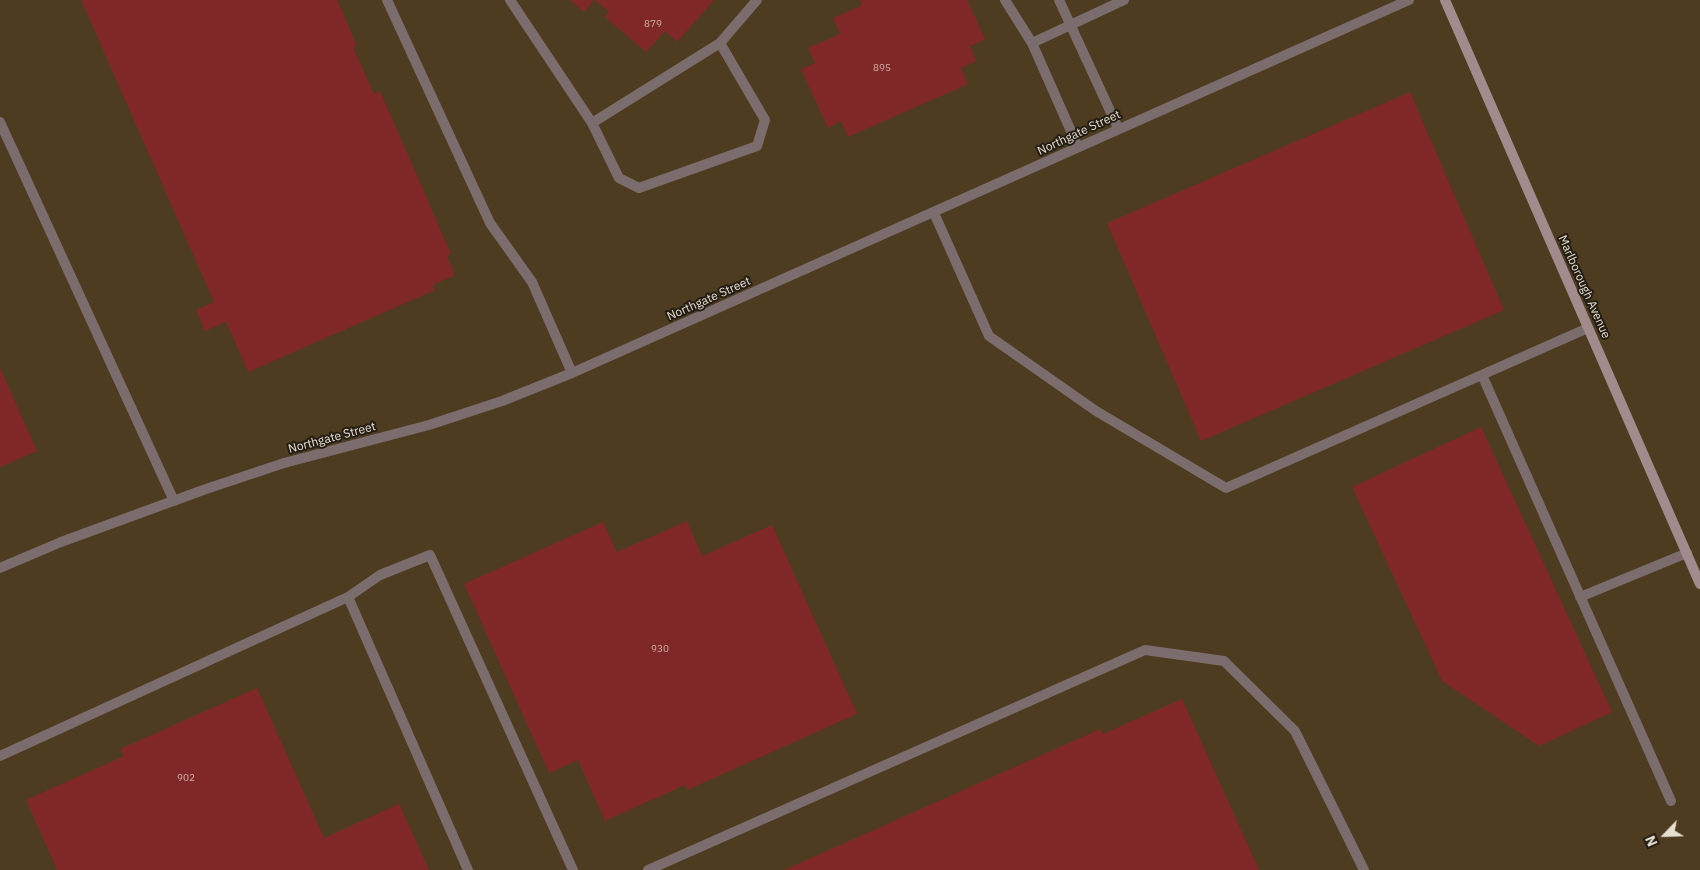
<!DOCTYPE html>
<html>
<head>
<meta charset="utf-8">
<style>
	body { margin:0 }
	#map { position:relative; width:1700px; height:870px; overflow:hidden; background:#41341e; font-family:"IBM Plex Sans",sans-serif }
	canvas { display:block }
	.north { position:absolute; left:1640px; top:810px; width:50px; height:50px; -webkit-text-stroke:4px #231d13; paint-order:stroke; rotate:246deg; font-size:14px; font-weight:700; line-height:20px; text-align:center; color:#e7dfd2 }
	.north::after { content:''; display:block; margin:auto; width:18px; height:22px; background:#e7dfd2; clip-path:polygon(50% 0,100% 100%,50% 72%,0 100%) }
</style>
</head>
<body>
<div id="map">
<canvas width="1700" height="870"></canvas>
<div class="north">N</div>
</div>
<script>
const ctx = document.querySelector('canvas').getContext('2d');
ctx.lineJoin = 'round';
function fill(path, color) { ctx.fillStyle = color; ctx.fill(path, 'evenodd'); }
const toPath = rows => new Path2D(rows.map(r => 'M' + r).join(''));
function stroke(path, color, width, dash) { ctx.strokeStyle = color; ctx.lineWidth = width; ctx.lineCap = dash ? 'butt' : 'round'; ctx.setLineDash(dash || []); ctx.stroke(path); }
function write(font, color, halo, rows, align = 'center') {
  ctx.font = font + ' "IBM Plex Sans",sans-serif'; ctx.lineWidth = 4; ctx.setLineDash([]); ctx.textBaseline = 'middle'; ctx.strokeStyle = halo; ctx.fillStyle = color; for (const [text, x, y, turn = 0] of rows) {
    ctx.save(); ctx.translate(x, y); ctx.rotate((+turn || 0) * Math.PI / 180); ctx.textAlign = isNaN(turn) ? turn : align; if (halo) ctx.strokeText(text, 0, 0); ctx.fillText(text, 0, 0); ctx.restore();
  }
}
fill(toPath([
	[0,0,1700,0,1700,870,0,870]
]), '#4d3c1f');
fill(toPath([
	[81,0,337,0,357,46,353,47,374,94,380,91,451,254,447,256,455,275,433,285,435,290,248,372,226,322,205,331,196,310,214,302],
	[570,0,594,0,584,12],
	[595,0,714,0,677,42,665,31,646,52,605,17,609,12],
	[860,0,967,0,985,39,970,46,976,61,961,68,968,84,848,137,841,121,828,128,801,69,815,63,808,48,840,34,833,18,862,5],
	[1410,92,1504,310,1201,441,1107,223],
	[0,368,37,451,0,467],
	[1481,427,1612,712,1539,746,1442,681,1352,487],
	[687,521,702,556,772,525,857,714,687,790,685,785,605,821,578,760,549,773,464,584,603,522,617,552],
	[257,688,324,838,399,804,429,870,57,870,26,800,124,756,120,749],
	[1182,699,1259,870,784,870,1100,729,1103,734]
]), '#802828');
stroke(toPath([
	[387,0,490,223,532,282,572,373],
	[510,0,592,123,720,43,757,0],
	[1005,0,1032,43,1078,147],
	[1059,0,1118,128],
	[1032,43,1124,0],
	[0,122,174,501],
	[592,123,619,178,639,188,757,146,765,120,720,43],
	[934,213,989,336,1096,411,1226,488,1588,328],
	[1482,375,1671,801],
	[348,597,380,575,430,555,573,870],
	[1580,597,1687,553],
	[0,756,348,597,468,870],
	[648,870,1145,650,1224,661,1295,731,1364,870]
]), '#7b6d6e', 10);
stroke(toPath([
	[0,568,61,542,206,489,284,463,429,425,502,401,572,373,1409,0]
]), '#7b6d6e', 10);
stroke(toPath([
	[1445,0,1700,584]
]), '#a18b8d', 10);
write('10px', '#cdb1a8', null, [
	["879",653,24],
	["895",882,68],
	["930",660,649],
	["902",186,778]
]);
write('12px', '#e7dfd2', '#231d13', [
	["Northgate Street",1079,133,-25],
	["Marlborough Avenue",1584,287,66],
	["Northgate Street",709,299,-24],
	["Northgate Street",332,438,-15]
]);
</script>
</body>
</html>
